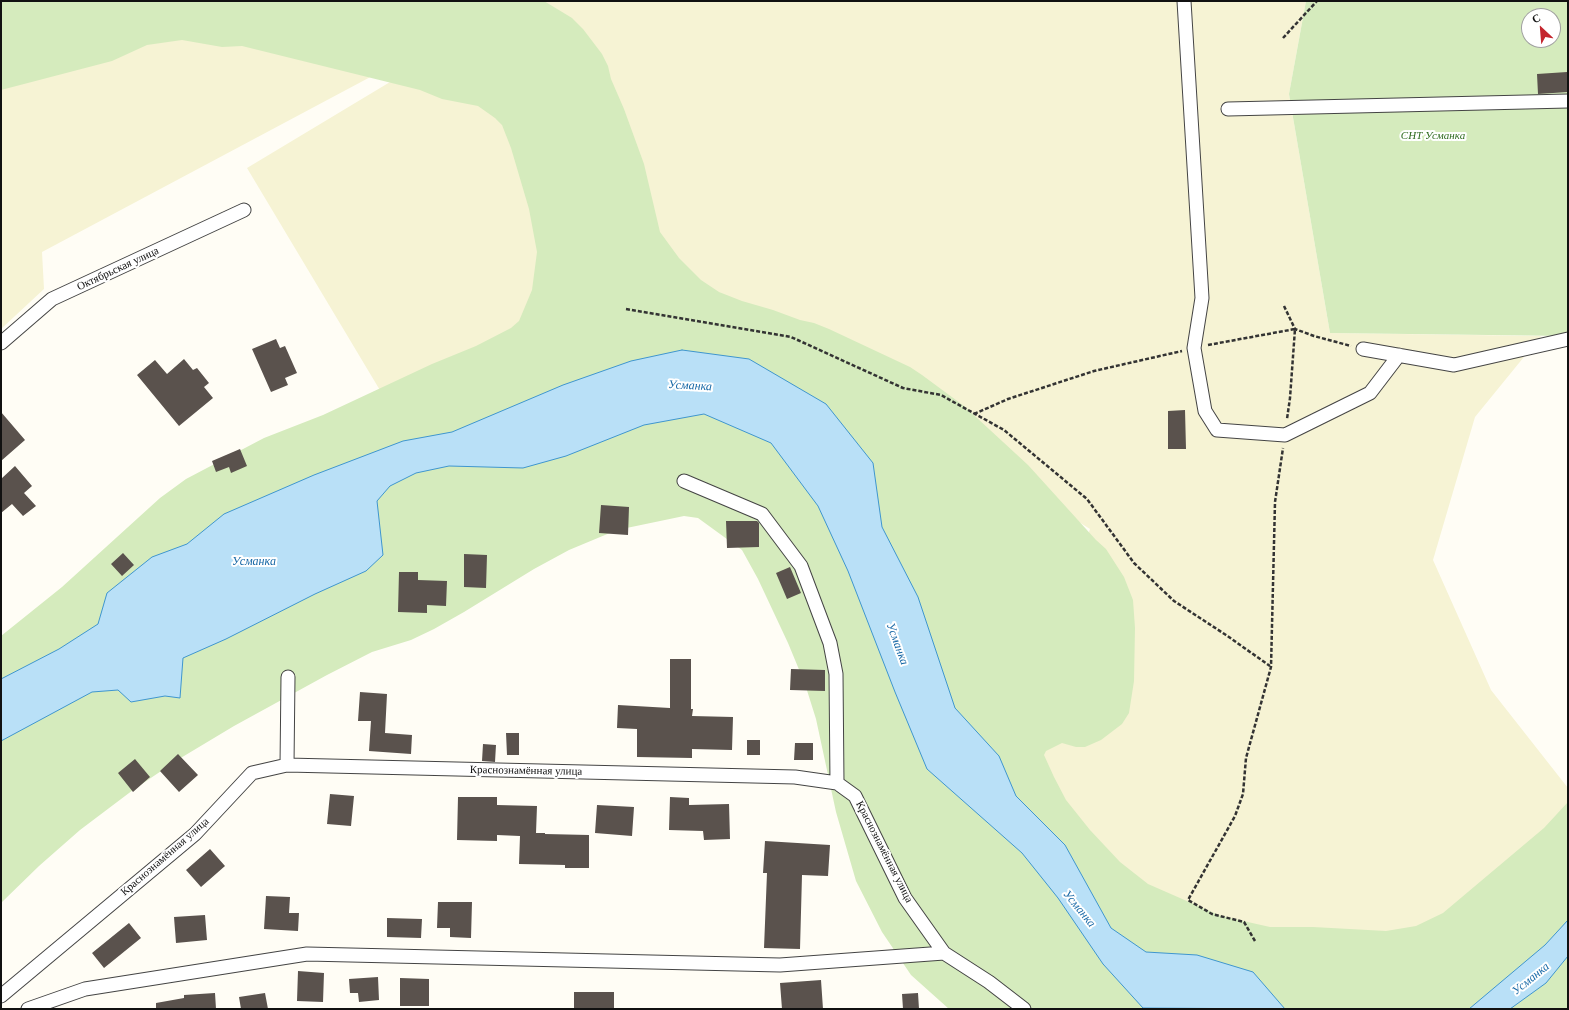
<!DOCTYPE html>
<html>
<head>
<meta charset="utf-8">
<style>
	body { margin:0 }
	#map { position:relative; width:1569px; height:1010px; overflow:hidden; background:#fffdf5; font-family:Georgia,serif }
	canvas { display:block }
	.frame { position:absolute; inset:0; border:2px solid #111; pointer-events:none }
	.north { position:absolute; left:1521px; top:8px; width:40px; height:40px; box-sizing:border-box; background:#fff; border:1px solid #a0a0a0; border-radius:50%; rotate:334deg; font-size:11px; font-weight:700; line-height:16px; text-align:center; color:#111 }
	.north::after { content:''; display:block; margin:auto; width:14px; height:18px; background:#c4262e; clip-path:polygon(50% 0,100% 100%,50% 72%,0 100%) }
</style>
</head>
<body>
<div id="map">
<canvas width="1569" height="1010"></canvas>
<div class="frame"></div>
<div class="north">С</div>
</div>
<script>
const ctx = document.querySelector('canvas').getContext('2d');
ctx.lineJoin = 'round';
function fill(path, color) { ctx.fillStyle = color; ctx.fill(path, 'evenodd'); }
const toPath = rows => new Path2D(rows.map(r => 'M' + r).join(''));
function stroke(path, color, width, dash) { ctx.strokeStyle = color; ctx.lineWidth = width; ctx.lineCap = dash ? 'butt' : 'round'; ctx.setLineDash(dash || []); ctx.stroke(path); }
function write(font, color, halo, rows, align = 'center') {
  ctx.font = font + ' Georgia,serif'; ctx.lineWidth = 4; ctx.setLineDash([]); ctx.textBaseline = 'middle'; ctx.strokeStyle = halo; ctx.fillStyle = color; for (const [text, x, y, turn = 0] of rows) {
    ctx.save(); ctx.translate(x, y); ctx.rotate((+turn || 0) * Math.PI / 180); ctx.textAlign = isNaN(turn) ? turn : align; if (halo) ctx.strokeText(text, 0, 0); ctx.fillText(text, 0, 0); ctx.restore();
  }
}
fill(toPath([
	[280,1,391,66,42,252,44,289,1,329,1,37],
	[508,1,1306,1,1289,94,1330,333,1541,336,1475,417,1433,560,1491,690,1568,788,1568,878,1413,960,1128,898,1025,757,1063,605,1090,529,887,401,627,324],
	[503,59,576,327,390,407,247,168,425,61]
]), '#f6f3d4');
fill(toPath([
	[1,1,544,1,572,18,583,29,602,54,608,66,611,79,624,109,644,164,660,232,679,258,701,280,719,292,742,301,773,310,800,320,814,323,829,329,910,367,922,375,964,406,1028,465,1096,540,1106,549,1124,577,1133,600,1135,628,1134,681,1129,713,1122,724,1101,740,1085,747,1076,747,1062,743,1046,751,1044,755,1054,777,1066,800,1090,830,1120,862,1148,884,1221,916,1270,927,1313,927,1386,931,1416,926,1443,913,1544,828,1568,802,1568,1009,949,1009,911,975,882,932,856,881,836,812,816,719,805,684,788,643,758,579,742,550,698,518,684,516,617,530,569,550,534,569,464,612,434,629,411,640,372,652,327,675,234,726,179,759,133,790,80,830,39,866,1,903,1,636,62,587,160,498,186,479,264,438,323,415,432,364,476,346,511,328,519,321,532,290,537,252,529,209,511,148,502,125,495,118,478,106,442,99,420,90,242,46,222,47,182,40,147,45,112,61,1,90],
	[1306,1,1568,1,1568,336,1330,333,1289,94],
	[1529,16,1553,16,1553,40,1529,40]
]), '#d5ebbd');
const water = toPath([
	[682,350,749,359,826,404,873,463,882,527,918,597,955,708,999,756,1016,796,1065,845,1111,928,1146,952,1197,955,1253,972,1285,1009,1143,1008,1103,964,1058,898,1022,853,927,769,895,692,848,571,818,506,771,443,704,414,644,425,566,456,523,468,449,466,416,473,390,486,377,501,383,555,366,571,315,594,226,639,183,658,180,698,165,696,131,702,118,690,92,692,1,741,1,679,59,649,98,624,107,593,152,557,187,544,224,514,314,475,403,441,452,432,563,385,631,361,682,350],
	[1568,920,1568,956,1546,983,1510,1009,1469,1009,1545,945,1568,920]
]);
fill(water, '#b9e0f7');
stroke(water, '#3f96cf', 1);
fill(toPath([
	[1567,72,1568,92,1538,94,1537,74],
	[276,339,280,348,285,346,297,373,285,378,288,385,271,392,252,349],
	[184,359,193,370,197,368,209,383,204,387,213,398,179,426,137,375,155,360,167,374],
	[1185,410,1186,449,1168,449,1168,411],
	[1,412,25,440,1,461],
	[240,449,247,466,231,473,229,467,216,472,212,461],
	[15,466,32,486,24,493,36,506,23,516,12,504,1,513,1,479],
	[601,505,629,507,628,535,599,533],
	[726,521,757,521,759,523,759,547,727,548],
	[123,553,134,565,122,576,111,564],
	[464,554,487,555,486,588,464,587],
	[790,567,801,593,787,599,776,573],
	[399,572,418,572,418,580,447,581,446,606,427,605,427,613,398,612],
	[670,659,691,659,691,709,693,709,692,716,733,717,732,750,692,749,692,758,637,757,637,729,617,728,618,705,670,708],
	[791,669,825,670,825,691,790,690],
	[360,692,387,694,385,733,412,735,411,754,369,751,371,721,358,721],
	[506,733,519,733,519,755,507,755],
	[747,740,760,740,760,755,747,755],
	[795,743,813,743,813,760,794,760],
	[483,744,496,745,495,762,482,761],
	[178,754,198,775,179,792,160,771],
	[135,759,150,777,133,792,118,773],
	[330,794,354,796,351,826,327,824],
	[458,797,497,797,497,805,537,806,536,833,545,833,545,834,589,835,589,868,565,868,565,865,519,864,520,836,497,835,497,841,457,840],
	[670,797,689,798,689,805,729,804,730,839,704,840,703,831,669,830],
	[597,805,634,807,632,836,595,833],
	[765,841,830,845,828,876,802,875,800,949,764,948,767,873,763,873],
	[210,849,225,866,201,887,186,870],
	[266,896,290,897,289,913,299,913,298,931,264,929],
	[438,902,472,902,471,938,450,937,450,928,437,928],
	[205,915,207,940,176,943,174,917],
	[387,918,422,919,421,938,387,937],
	[129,923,141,938,104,968,92,953],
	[298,971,324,973,323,1002,297,1001],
	[378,977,379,1000,359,1002,358,993,350,993,349,979],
	[400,978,429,979,429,1006,400,1006],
	[821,980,823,1009,782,1009,780,983],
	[574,992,614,992,614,1009,574,1009],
	[215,993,216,1009,156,1009,156,1003,184,998,184,995],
	[265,993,268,1009,241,1009,239,997],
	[918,993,919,1009,903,1009,902,994]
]), '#5a524d');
const street = toPath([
	[1184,1,1202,298,1194,348,1205,411,1217,430,1285,435,1370,393,1399,355],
	[1228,109,1568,101],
	[1,343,52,299,244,210],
	[1363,349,1454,365,1568,339],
	[684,481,762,514,801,566,830,643,836,674,837,783],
	[287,765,288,677],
	[1,996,195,834,252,773,287,765,795,777,837,783,855,796,905,898,944,953,989,982,1024,1009],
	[28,1009,85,989,307,954,780,965,944,953]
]);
stroke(street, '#444', 15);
stroke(toPath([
	[1283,38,1317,1],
	[1284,306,1295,329,1314,336,1351,346],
	[626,309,791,337,903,388,941,395,1004,430,1087,499,1134,563,1174,601,1226,635,1270,666],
	[1208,345,1295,329,1290,398,1287,419],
	[974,414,1008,399,1094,371,1182,351],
	[1255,941,1244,922,1212,914,1188,900,1235,816,1243,794,1246,758,1271,667,1275,502,1283,448]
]), '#333', 2.5, [4, 2]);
stroke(street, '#fff', 13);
write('italic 11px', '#2f6b1f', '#fff', [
	["СНТ Усманка",1433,136]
]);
write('11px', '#111', '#fff', [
	["Октябрьская улица",118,269,-25],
	["Краснознамённая улица",526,771,1],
	["Краснознамённая улица",884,852,63],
	["Краснознамённая улица",165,857,-41]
]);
write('italic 12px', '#1768a6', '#fff', [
	["Усманка",690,386,3],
	["Усманка",254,562],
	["Усманка",897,644,70],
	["Усманка",1079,909,51],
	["Усманка",1531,979,-39]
]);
</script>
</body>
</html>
